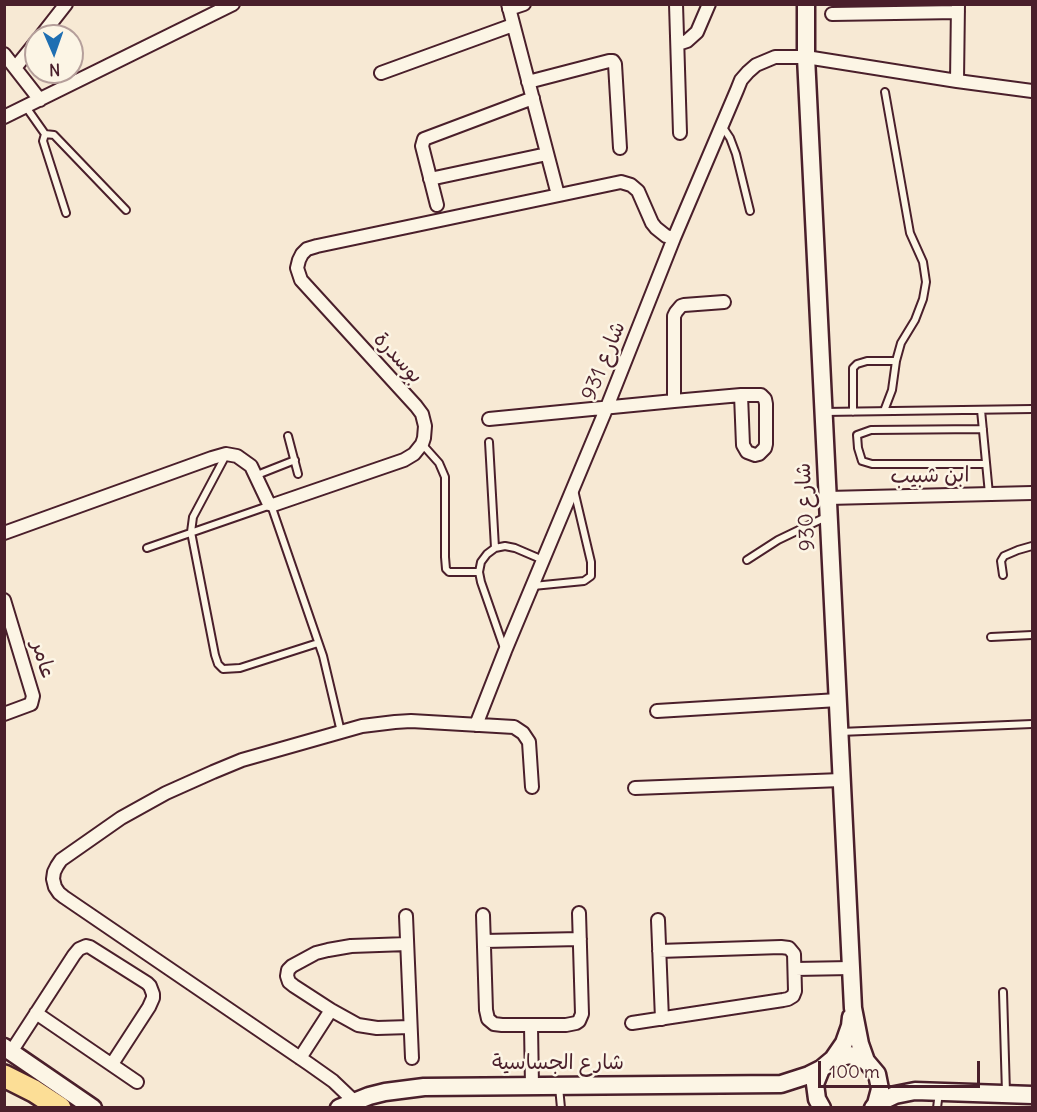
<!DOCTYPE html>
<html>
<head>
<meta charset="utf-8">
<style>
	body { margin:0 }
	#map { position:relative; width:1037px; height:1112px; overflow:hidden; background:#f7e9d4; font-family:Delius,sans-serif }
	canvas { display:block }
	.frame { position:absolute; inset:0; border:6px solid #4a1f2b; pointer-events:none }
	.north { position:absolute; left:24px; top:24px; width:60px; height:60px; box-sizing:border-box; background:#fcf5e5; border:2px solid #b59f9b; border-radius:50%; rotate:178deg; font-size:16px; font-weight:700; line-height:24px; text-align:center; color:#4a1f2b }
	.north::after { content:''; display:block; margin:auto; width:21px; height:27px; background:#1f6fb2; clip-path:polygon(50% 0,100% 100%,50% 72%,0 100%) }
	.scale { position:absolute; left:818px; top:1061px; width:162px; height:27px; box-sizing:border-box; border:3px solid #4a1f2b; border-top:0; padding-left:8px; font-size:18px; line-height:21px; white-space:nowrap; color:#4a1f2b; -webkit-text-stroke:4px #fcf5e5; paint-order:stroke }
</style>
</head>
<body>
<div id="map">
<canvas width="1037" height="1112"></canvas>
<div class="frame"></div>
<div class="north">N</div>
<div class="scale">100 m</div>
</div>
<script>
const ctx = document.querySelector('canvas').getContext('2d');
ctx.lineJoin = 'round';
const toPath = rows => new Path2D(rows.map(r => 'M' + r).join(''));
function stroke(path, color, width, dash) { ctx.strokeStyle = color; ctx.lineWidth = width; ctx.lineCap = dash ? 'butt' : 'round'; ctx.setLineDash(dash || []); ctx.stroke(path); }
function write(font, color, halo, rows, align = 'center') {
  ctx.font = font + ' Delius,"Playpen Sans Arabic",sans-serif'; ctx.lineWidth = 5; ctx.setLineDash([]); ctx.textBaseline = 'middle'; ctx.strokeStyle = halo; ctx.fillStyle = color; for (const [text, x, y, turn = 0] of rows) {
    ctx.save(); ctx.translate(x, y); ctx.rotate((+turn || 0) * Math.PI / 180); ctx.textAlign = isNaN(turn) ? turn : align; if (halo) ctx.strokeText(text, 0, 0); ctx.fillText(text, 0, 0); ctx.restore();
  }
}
const lane = toPath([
	[26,107,45,134,43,141,66,213],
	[722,126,730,138,736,154,750,211],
	[45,134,54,135,126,210],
	[981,410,989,494],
	[884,411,892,390,896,361,901,343,915,320,923,299,926,282,923,262,910,233,885,92],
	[824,412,1032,409],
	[853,412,853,368,857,364,867,361,896,361],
	[983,429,871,430,857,435,858,448,862,461,872,464,986,464],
	[288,436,298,474],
	[489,442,495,548],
	[422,444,439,463,445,477,445,557,446,569,449,572,479,572],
	[226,455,193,517,191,532,215,655,218,664,223,669,240,668,318,643],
	[257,475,295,460],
	[147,548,271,505,323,656,341,732],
	[747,560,778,540,828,516],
	[1003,575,1001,561,1004,556,1018,550,1032,546],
	[533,586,584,581,591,576,591,562,574,490],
	[991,637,1032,635],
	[504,648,481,582,479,572,481,562,487,554,495,548,505,546,515,548,543,560],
	[840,732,1032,724],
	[1003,992,1006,1093],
	[559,1087,561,1108],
	[937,1108,939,1092]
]);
const street = toPath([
	[508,4,558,195],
	[676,4,680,133],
	[509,9,524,4],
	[832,14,958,12],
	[41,36,66,4],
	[678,44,687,41,697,32,709,4],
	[4,54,40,100],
	[15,68,36,42],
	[381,73,513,25],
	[957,81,958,4],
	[528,82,609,61,613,61,615,64,620,148],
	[4,117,233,4],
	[430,179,547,154],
	[437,205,422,146,424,139,533,98],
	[674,401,674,316,676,312,681,306,684,305,724,302],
	[489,419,674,401,741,395,761,395,765,399,766,404,766,444,765,448,759,454,755,455,747,452,743,445,741,395],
	[828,498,1032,493],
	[4,533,212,458,226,454,237,456,251,466,269,504,273,505,404,460,414,454,422,444,424,438,425,426,422,414,416,406,301,280,297,268,299,260,302,254,307,249,317,246,621,182,631,185,638,191,652,223,656,228,666,236,674,238],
	[4,600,33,696,31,704,4,714],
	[657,711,838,700],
	[476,725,505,651,607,407,674,238,737,90,741,80,748,72,756,65,775,57,806,57,957,81,1032,91],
	[635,788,841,780],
	[483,915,486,1010,488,1019,494,1024,502,1025,566,1025,576,1023,579,1021,582,1014,579,913],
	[406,916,412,1058],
	[658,920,662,1019],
	[484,941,580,939],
	[407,944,351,946,328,950,316,953,292,966,288,970,287,976,289,982,294,986,331,1010,358,1025,377,1028,410,1027],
	[795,969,851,968],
	[36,1013,137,1082],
	[632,1023,783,1000,788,999,793,996,795,991,794,954,789,948,781,947,659,951],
	[531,1026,532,1086],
	[11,1052,74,955,79,949,86,946,90,947,147,983,150,986,153,994,153,998,149,1007,112,1064],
	[300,1058,331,1010],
	[354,1101,333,1081,309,1064,64,897,59,893,55,887,53,879,54,872,57,866,61,860,121,818,166,793,213,772,242,760,362,726,395,722,411,721,514,727,523,733,529,742,532,787]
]);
const secondary = toPath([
	[806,4,806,57,853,1008,860,1044,866,1061],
	[4,1047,93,1108],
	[833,1059,844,1043,850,1026,851,1017],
	[876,1104,895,1095,915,1091,1032,1095],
	[339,1108,369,1096,385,1092,424,1087,781,1084,809,1075,821,1069],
	[822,1108,817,1099,815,1084,821,1069,833,1059,850,1055,866,1061,877,1074,880,1089,876,1104,873,1108]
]);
const highway = toPath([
	[4,1076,34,1091,60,1108]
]);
stroke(lane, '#4a1f2b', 10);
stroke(street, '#4a1f2b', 16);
stroke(secondary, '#4a1f2b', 21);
stroke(highway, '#4a1f2b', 26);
stroke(lane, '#fcf5e5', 6);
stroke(street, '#fcf5e5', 12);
stroke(secondary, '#fcf5e5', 16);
stroke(highway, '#fcde96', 21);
write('21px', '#4a1f2b', '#fcf5e5', [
	["بوسدرة",398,358,47],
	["شارع 931",604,361,-68],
	["ابن شبيب",930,476,-1],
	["شارع 930",806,507,-93],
	["عامر",43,660,74],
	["شارع الجساسية",558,1063]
]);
</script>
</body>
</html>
